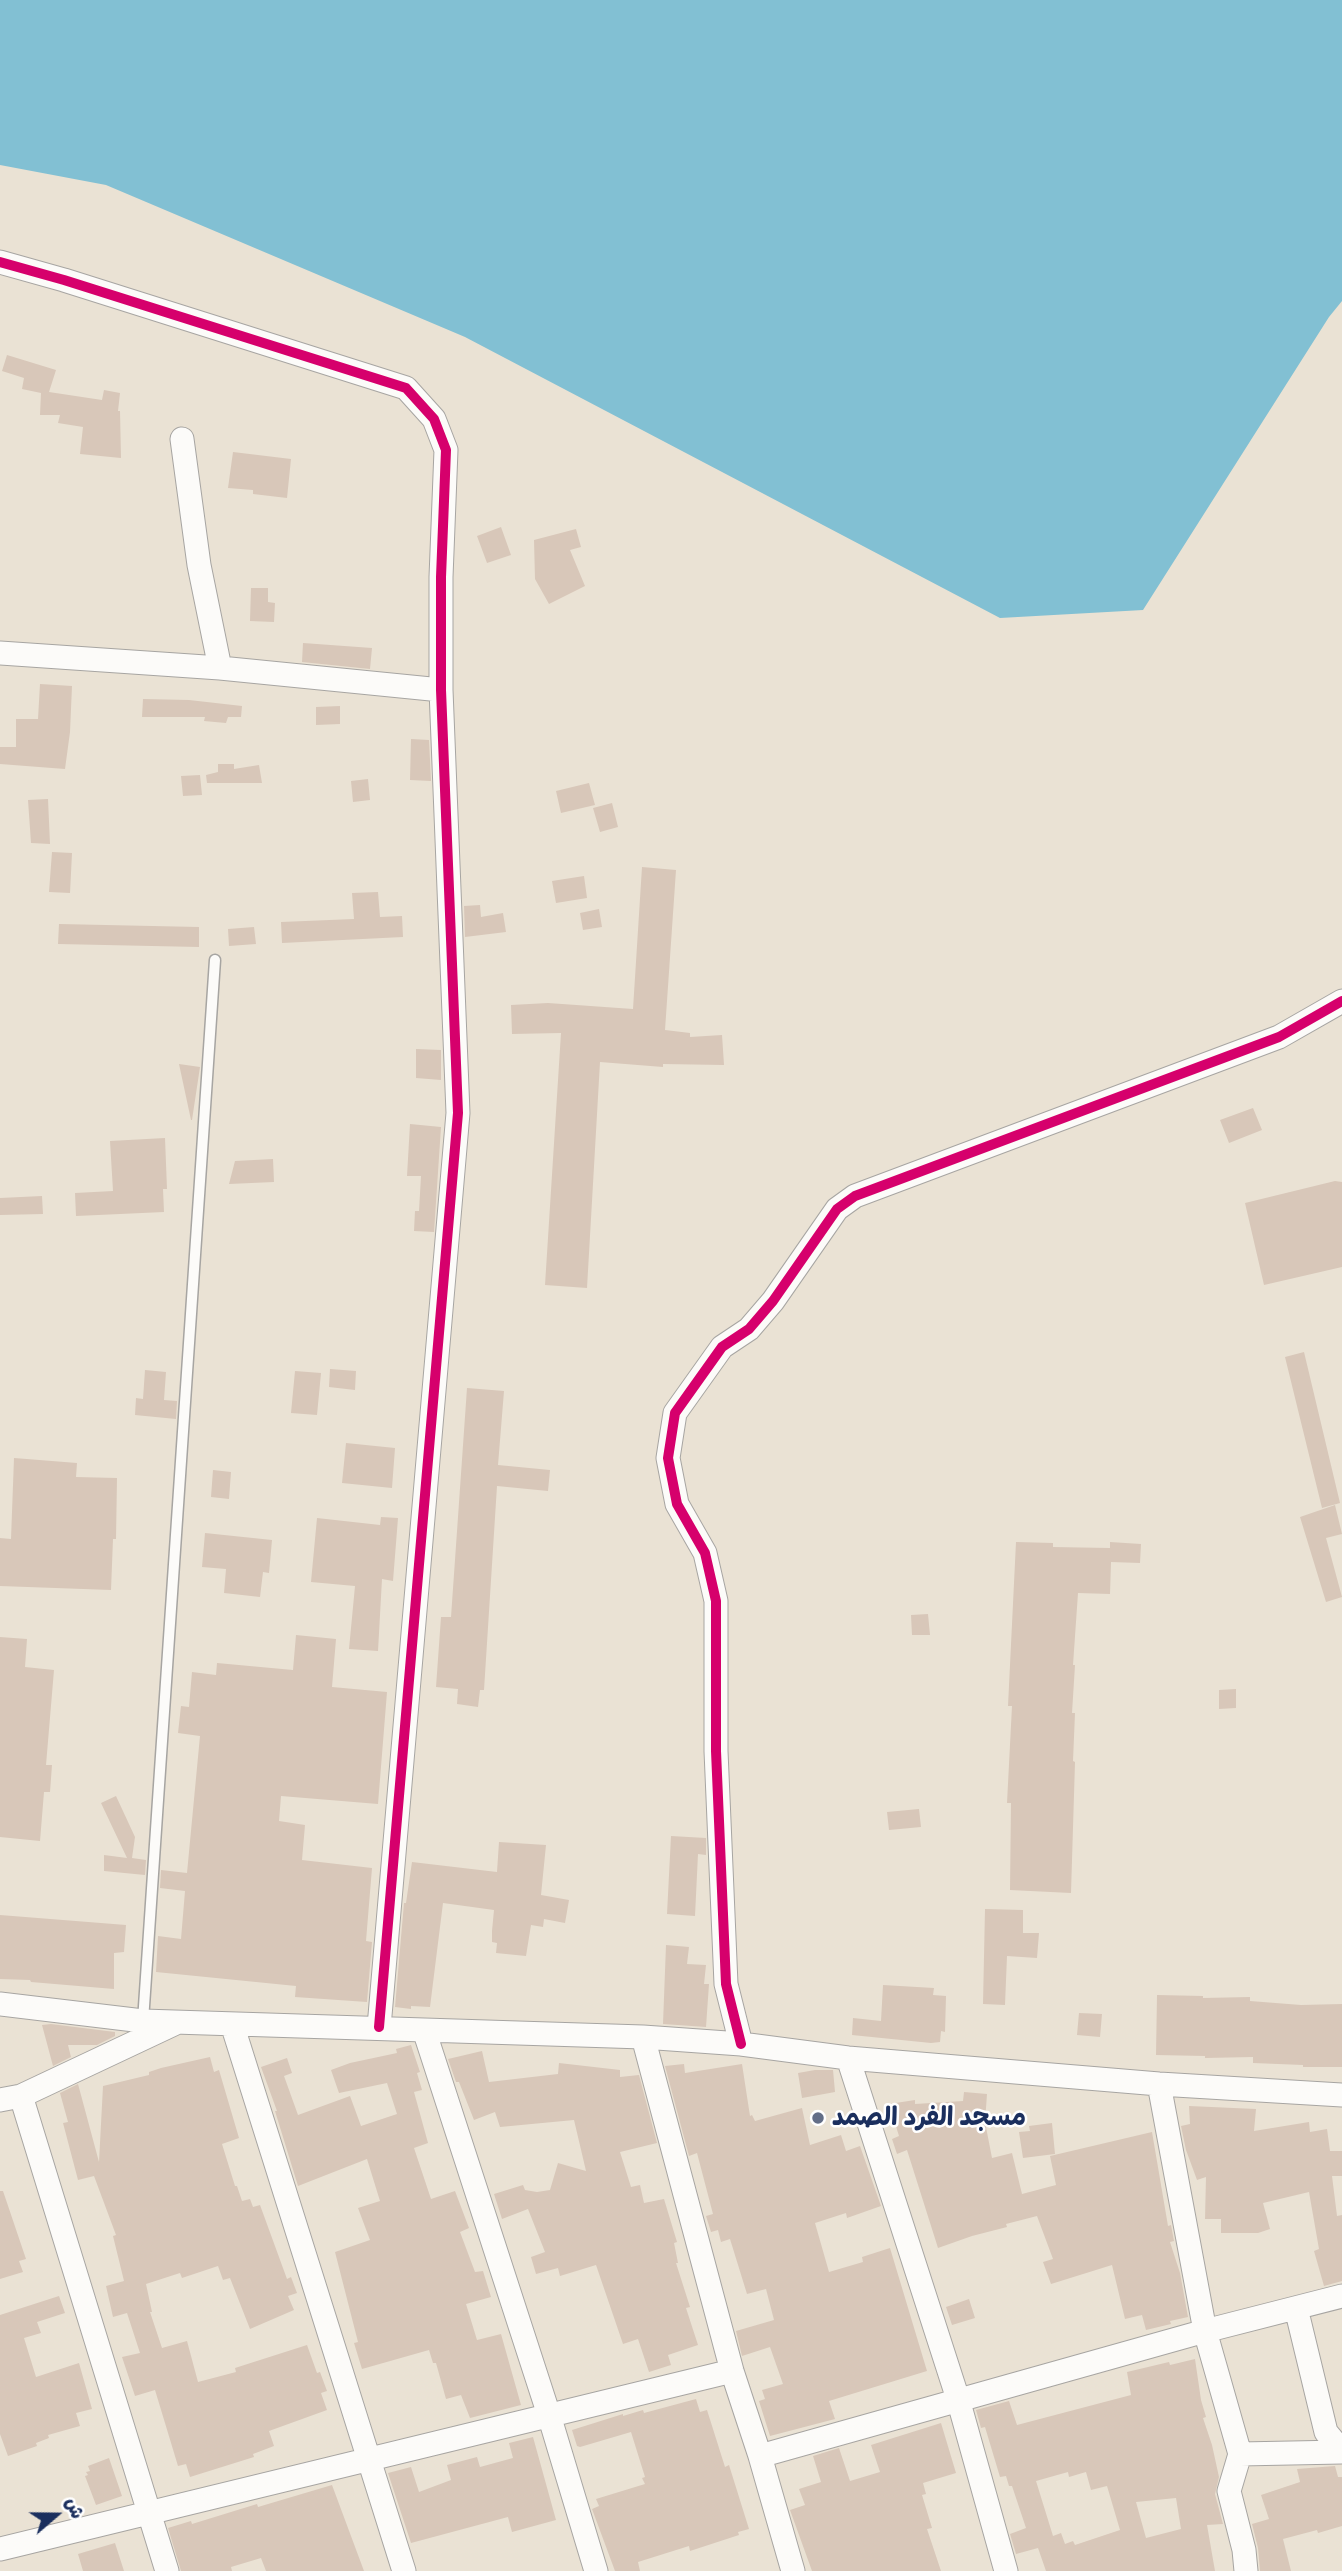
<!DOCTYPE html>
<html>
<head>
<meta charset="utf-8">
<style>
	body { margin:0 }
	#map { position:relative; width:1342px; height:2571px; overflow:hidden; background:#eae2d4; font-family:"Patrick Hand","Playpen Sans Arabic",sans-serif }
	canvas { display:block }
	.north { position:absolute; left:21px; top:2480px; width:70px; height:70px; -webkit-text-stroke:5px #fff; paint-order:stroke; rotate:70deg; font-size:19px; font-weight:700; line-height:28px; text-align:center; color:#1b2f5e }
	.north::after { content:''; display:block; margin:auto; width:24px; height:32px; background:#1b2f5e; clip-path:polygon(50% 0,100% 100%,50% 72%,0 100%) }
</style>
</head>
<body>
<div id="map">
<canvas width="1342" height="2571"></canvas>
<div class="north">ش</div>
</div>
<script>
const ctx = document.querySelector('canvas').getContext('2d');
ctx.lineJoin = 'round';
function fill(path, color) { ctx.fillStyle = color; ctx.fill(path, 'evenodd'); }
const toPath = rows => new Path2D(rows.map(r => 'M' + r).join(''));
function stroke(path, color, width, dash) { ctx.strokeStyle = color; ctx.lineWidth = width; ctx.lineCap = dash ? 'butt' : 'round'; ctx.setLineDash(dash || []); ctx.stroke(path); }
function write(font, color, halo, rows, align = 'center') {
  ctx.font = font + ' "Patrick Hand","Playpen Sans Arabic",sans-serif'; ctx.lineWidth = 5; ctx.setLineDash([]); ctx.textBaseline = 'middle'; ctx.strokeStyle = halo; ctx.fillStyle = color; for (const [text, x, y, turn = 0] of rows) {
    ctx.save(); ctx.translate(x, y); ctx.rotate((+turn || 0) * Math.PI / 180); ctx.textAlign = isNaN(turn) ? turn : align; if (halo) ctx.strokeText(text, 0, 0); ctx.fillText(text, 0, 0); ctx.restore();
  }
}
fill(toPath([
	[0,0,1342,0,1342,301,1329,317,1143,610,1000,618,465,337,106,185,0,165]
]), '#82c0d3');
fill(toPath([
	[7,355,56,370,49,392,102,400,104,390,120,393,118,411,120,411,121,458,80,454,83,427,58,423,60,415,40,415,41,393,22,389,24,378,2,371],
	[233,452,291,459,287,498,253,494,253,490,228,488],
	[501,527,511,555,487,563,477,536],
	[576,529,581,547,570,550,585,586,549,604,535,579,534,540],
	[251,588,268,588,268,602,275,603,274,622,250,621],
	[303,643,372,648,370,669,302,662],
	[40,684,72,686,70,732,65,769,0,764,0,747,16,747,16,719,38,719],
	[143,699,189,700,242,706,241,717,228,717,226,723,204,721,205,717,142,717],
	[340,706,340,724,316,725,316,707],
	[411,739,429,740,431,781,410,780],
	[218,764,234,764,234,769,259,765,262,783,207,783,206,775,218,772],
	[200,775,202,795,183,796,181,776],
	[368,779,370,800,353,802,351,781],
	[589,783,595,805,561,813,556,791],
	[48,799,50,844,31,843,28,800],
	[612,803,618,827,600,832,593,808],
	[52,852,72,853,70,893,49,892],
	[642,867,676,870,665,1030,690,1033,690,1037,722,1035,724,1065,663,1064,663,1067,600,1062,587,1288,545,1285,561,1033,512,1034,511,1005,548,1003,633,1009],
	[584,876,587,898,556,903,552,881],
	[378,892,380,917,402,916,403,937,282,943,281,922,354,919,352,893],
	[480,905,481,917,503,913,506,932,465,937,464,906],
	[599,909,602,927,583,930,580,913],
	[59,924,199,927,199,947,58,944],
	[254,927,256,944,229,946,228,929],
	[416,1049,441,1050,441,1080,416,1078],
	[179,1064,200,1067,192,1120,191,1120],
	[1253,1108,1262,1130,1229,1143,1220,1120],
	[410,1124,441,1127,434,1232,414,1231,415,1211,419,1211,421,1176,407,1176],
	[165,1138,167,1189,163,1189,164,1212,76,1216,75,1193,113,1191,110,1141],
	[273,1159,274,1182,229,1184,235,1161],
	[1335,1181,1342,1182,1342,1267,1264,1285,1245,1203],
	[42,1196,43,1214,0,1215,0,1198],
	[1304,1352,1340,1503,1322,1508,1285,1357],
	[330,1369,356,1371,355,1390,329,1387],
	[145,1370,166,1372,164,1400,177,1401,176,1419,135,1415,136,1398,143,1399],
	[295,1371,321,1373,317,1415,291,1413],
	[467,1388,504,1391,498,1465,550,1470,548,1491,497,1486,484,1690,480,1690,478,1707,457,1704,458,1689,436,1687,441,1617,451,1617],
	[346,1443,395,1448,392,1488,342,1483],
	[14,1458,77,1463,76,1477,117,1478,116,1539,113,1539,111,1590,0,1586,0,1538,11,1539],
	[213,1470,231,1472,229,1499,211,1497],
	[1335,1505,1342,1534,1326,1538,1342,1597,1326,1602,1300,1517],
	[381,1517,398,1518,393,1581,382,1579,378,1651,349,1649,355,1586,311,1582,317,1518,380,1525],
	[205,1533,272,1540,269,1573,263,1572,260,1597,224,1593,226,1569,202,1567],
	[1016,1542,1053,1543,1053,1547,1110,1548,1110,1542,1141,1544,1140,1563,1111,1562,1110,1594,1078,1593,1073,1665,1075,1665,1072,1713,1075,1713,1073,1761,1075,1762,1071,1893,1010,1890,1011,1803,1007,1803,1012,1706,1008,1706],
	[928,1614,930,1635,912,1635,911,1615],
	[296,1635,336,1639,332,1687,387,1692,378,1804,281,1796,279,1821,305,1825,302,1860,372,1868,366,1941,372,1942,367,2002,295,1997,296,1986,156,1972,158,1936,181,1939,185,1891,160,1888,161,1870,187,1873,200,1736,178,1733,181,1706,189,1707,192,1672,216,1675,217,1663,293,1670],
	[0,1637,27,1639,25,1667,54,1670,46,1765,52,1765,50,1792,44,1792,40,1841,0,1837],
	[1236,1689,1236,1708,1219,1709,1219,1690],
	[116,1796,135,1837,132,1858,146,1860,145,1875,104,1871,104,1855,127,1858,101,1803],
	[919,1809,921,1827,889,1830,887,1812],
	[671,1836,706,1838,706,1855,698,1854,695,1916,667,1914],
	[499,1842,546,1845,541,1895,569,1900,565,1923,544,1919,543,1927,531,1925,526,1956,496,1953,497,1943,492,1942,492,1931,494,1910,443,1903,430,2007,411,2006,411,2009,395,2007,404,1903,406,1903,412,1862,497,1872],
	[985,1909,1023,1910,1023,1933,1039,1933,1037,1958,1007,1956,1005,2005,983,2004],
	[0,1915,126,1925,124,1952,114,1953,114,1989,31,1982,30,1980,0,1979],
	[666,1945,689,1947,687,1964,706,1965,704,1984,709,1984,706,2027,663,2024],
	[883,1985,934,1988,933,1995,946,1996,945,2032,941,2031,940,2042,931,2043,852,2035,853,2018,881,2021],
	[1157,1995,1203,1996,1203,1998,1250,1997,1250,2001,1301,2005,1342,2004,1342,2067,1303,2067,1303,2065,1253,2063,1253,2057,1205,2058,1205,2056,1156,2055],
	[1079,2013,1102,2014,1100,2037,1077,2035],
	[51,2024,115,2032,115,2036,97,2045,68,2045,71,2057,53,2066,42,2025],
	[411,2045,420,2072,417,2073,422,2090,414,2092,428,2143,414,2148,431,2199,455,2191,469,2228,460,2232,475,2272,483,2271,491,2297,466,2304,477,2340,501,2334,521,2405,470,2418,461,2395,446,2399,436,2363,433,2363,429,2350,362,2369,354,2343,358,2342,335,2252,370,2240,358,2208,380,2201,367,2159,298,2186,275,2111,277,2111,261,2067,287,2058,292,2073,284,2076,298,2115,350,2096,361,2126,397,2114,387,2083,339,2093,331,2070,350,2063,397,2053,396,2049],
	[482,2051,489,2082,558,2074,559,2063,620,2070,620,2077,639,2075,657,2143,620,2152,631,2187,640,2185,644,2203,664,2199,677,2242,674,2243,678,2263,676,2263,690,2307,686,2308,698,2345,668,2355,671,2365,649,2372,638,2339,623,2344,596,2265,560,2276,558,2268,536,2274,531,2257,545,2252,528,2209,502,2219,494,2194,523,2185,525,2190,537,2192,550,2190,558,2163,586,2171,574,2120,500,2127,495,2112,474,2120,459,2082,456,2082,448,2059],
	[210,2057,214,2072,219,2070,239,2138,222,2144,235,2186,237,2186,242,2201,250,2199,253,2207,260,2205,287,2279,291,2277,297,2293,288,2296,294,2310,250,2329,230,2278,223,2280,218,2266,182,2278,180,2273,146,2284,152,2312,150,2312,162,2348,187,2341,198,2382,236,2372,235,2368,307,2345,317,2373,320,2372,327,2391,321,2393,327,2410,269,2431,274,2446,253,2454,254,2457,190,2477,186,2464,178,2466,155,2390,135,2396,122,2357,140,2353,127,2313,113,2317,106,2286,124,2281,113,2236,116,2235,94,2176,78,2180,63,2123,68,2122,60,2093,78,2084,99,2162,103,2086,149,2075,149,2072,161,2068],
	[684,2064,685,2073,742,2064,750,2116,752,2115,755,2121,802,2108,810,2145,841,2135,846,2151,860,2146,881,2206,847,2218,846,2213,815,2223,829,2272,863,2262,862,2257,890,2248,927,2371,829,2401,835,2419,770,2436,759,2401,765,2399,762,2390,783,2384,770,2347,742,2356,736,2331,774,2320,766,2289,747,2294,730,2239,721,2242,718,2230,711,2232,706,2216,713,2214,697,2153,689,2156,665,2066],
	[815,2070,833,2070,835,2092,802,2098,798,2073],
	[964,2092,987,2094,985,2122,992,2158,1012,2153,1022,2194,1056,2185,1050,2156,1152,2132,1168,2226,1171,2225,1174,2241,1170,2242,1180,2273,1188,2317,1170,2321,1171,2324,1146,2330,1142,2315,1125,2319,1112,2265,1051,2284,1043,2262,1053,2259,1037,2216,1006,2224,1007,2227,972,2236,938,2248,907,2150,897,2154,892,2139,899,2136,889,2104,915,2100,915,2104,963,2101],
	[1189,2106,1256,2109,1254,2131,1309,2122,1310,2132,1327,2129,1330,2151,1342,2151,1342,2176,1332,2176,1337,2216,1342,2215,1342,2281,1324,2286,1314,2251,1319,2249,1309,2192,1263,2203,1270,2229,1258,2233,1221,2233,1221,2219,1205,2219,1206,2177,1197,2180,1186,2150,1181,2126,1190,2124],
	[1052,2123,1055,2154,1023,2158,1019,2132,1030,2131,1029,2126],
	[0,2191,3,2191,26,2259,19,2261,23,2272,0,2279],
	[59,2296,65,2313,37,2322,41,2333,24,2338,36,2377,79,2363,92,2409,76,2413,80,2426,48,2435,49,2438,36,2443,37,2446,8,2456,0,2434,0,2315],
	[969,2299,975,2318,952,2325,946,2307],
	[1195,2359,1201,2400,1206,2417,1203,2418,1212,2445,1219,2477,1215,2494,1223,2524,1207,2525,1215,2571,1046,2571,1038,2548,1016,2554,1010,2534,1026,2528,1012,2486,1009,2486,1006,2476,1000,2477,985,2427,981,2428,976,2410,1009,2401,1017,2425,1131,2395,1127,2372,1169,2362,1170,2365],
	[1068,2472,1069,2477,1086,2472,1091,2490,1107,2486,1120,2530,1075,2545,1073,2541,1065,2544,1061,2533,1053,2536,1036,2481],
	[1176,2498,1181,2529,1146,2538,1136,2502],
	[696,2399,700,2412,707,2410,725,2467,729,2465,749,2529,738,2532,739,2535,690,2551,689,2546,638,2562,640,2571,615,2571,592,2509,599,2506,596,2499,645,2484,642,2478,645,2477,631,2432,580,2447,577,2446,572,2430,623,2414,623,2416,643,2410,644,2413],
	[941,2423,956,2473,923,2483,926,2494,922,2495,932,2528,927,2529,941,2571,812,2571,790,2510,805,2505,799,2489,821,2482,813,2456,839,2448,850,2481,880,2472,871,2445],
	[533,2437,556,2520,512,2532,508,2517,411,2543,388,2473,411,2467,419,2492,451,2480,447,2465,477,2457,480,2467,513,2458,509,2443],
	[109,2458,122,2496,96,2505,85,2476,88,2475,86,2472,90,2471,88,2466],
	[1335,2466,1338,2477,1342,2477,1342,2526,1318,2533,1317,2530,1283,2539,1291,2571,1260,2571,1258,2548,1252,2524,1269,2519,1261,2495,1300,2482,1297,2469],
	[332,2485,364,2571,266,2571,261,2558,231,2567,232,2571,181,2571,168,2528,191,2521,192,2524,257,2504,258,2507],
	[115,2543,124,2571,83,2571,78,2554]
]), '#d8c7b9');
const lane = toPath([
	[143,2021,215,960]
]);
const street = toPath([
	[0,262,64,280,406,388,434,419,446,450,441,577,441,690,458,1113,379,2027],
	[182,439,199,565,220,668],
	[0,653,220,668,441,690],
	[0,2004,143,2021,643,2037,741,2044,848,2058,1159,2084,1342,2095],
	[232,2024,404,2571],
	[424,2030,549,2415,596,2571],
	[643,2037,732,2371,760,2456,793,2571],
	[741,2044,726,1984,716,1751,716,1601,705,1553,677,1504,668,1458,675,1413,722,1347,749,1329,773,1301,837,1209,855,1196,1279,1037,1342,1001],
	[848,2058,958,2399,1006,2571],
	[1159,2084,1205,2331,1240,2454,1229,2491,1244,2550,1246,2571],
	[21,2096,167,2571],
	[0,2100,21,2096,176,2023],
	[1296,2308,1326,2432,1342,2451],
	[1240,2454,1342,2452],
	[760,2456,1205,2331,1342,2296],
	[0,2549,732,2371]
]);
stroke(lane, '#a7a5a2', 13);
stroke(street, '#a7a5a2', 25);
stroke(lane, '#fcfbf9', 10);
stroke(street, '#fcfbf9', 23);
stroke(toPath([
	[0,262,64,280,406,388,434,419,446,450,441,577,441,690,458,1113,379,2027],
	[741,2044,726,1984,716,1751,716,1601,705,1553,677,1504,668,1458,675,1413,722,1347,749,1329,773,1301,837,1209,855,1196,1279,1037,1342,1001]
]), '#d6006c', 10);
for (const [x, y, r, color] of [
	[818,2118,7,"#636e87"]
]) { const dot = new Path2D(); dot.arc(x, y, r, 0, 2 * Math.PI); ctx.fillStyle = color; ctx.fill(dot); stroke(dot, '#fff', 2.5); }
write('bold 26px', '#1b2f5e', '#fff', [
	["مسجد الفرد الصمد",832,2118]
], 'left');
</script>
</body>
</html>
